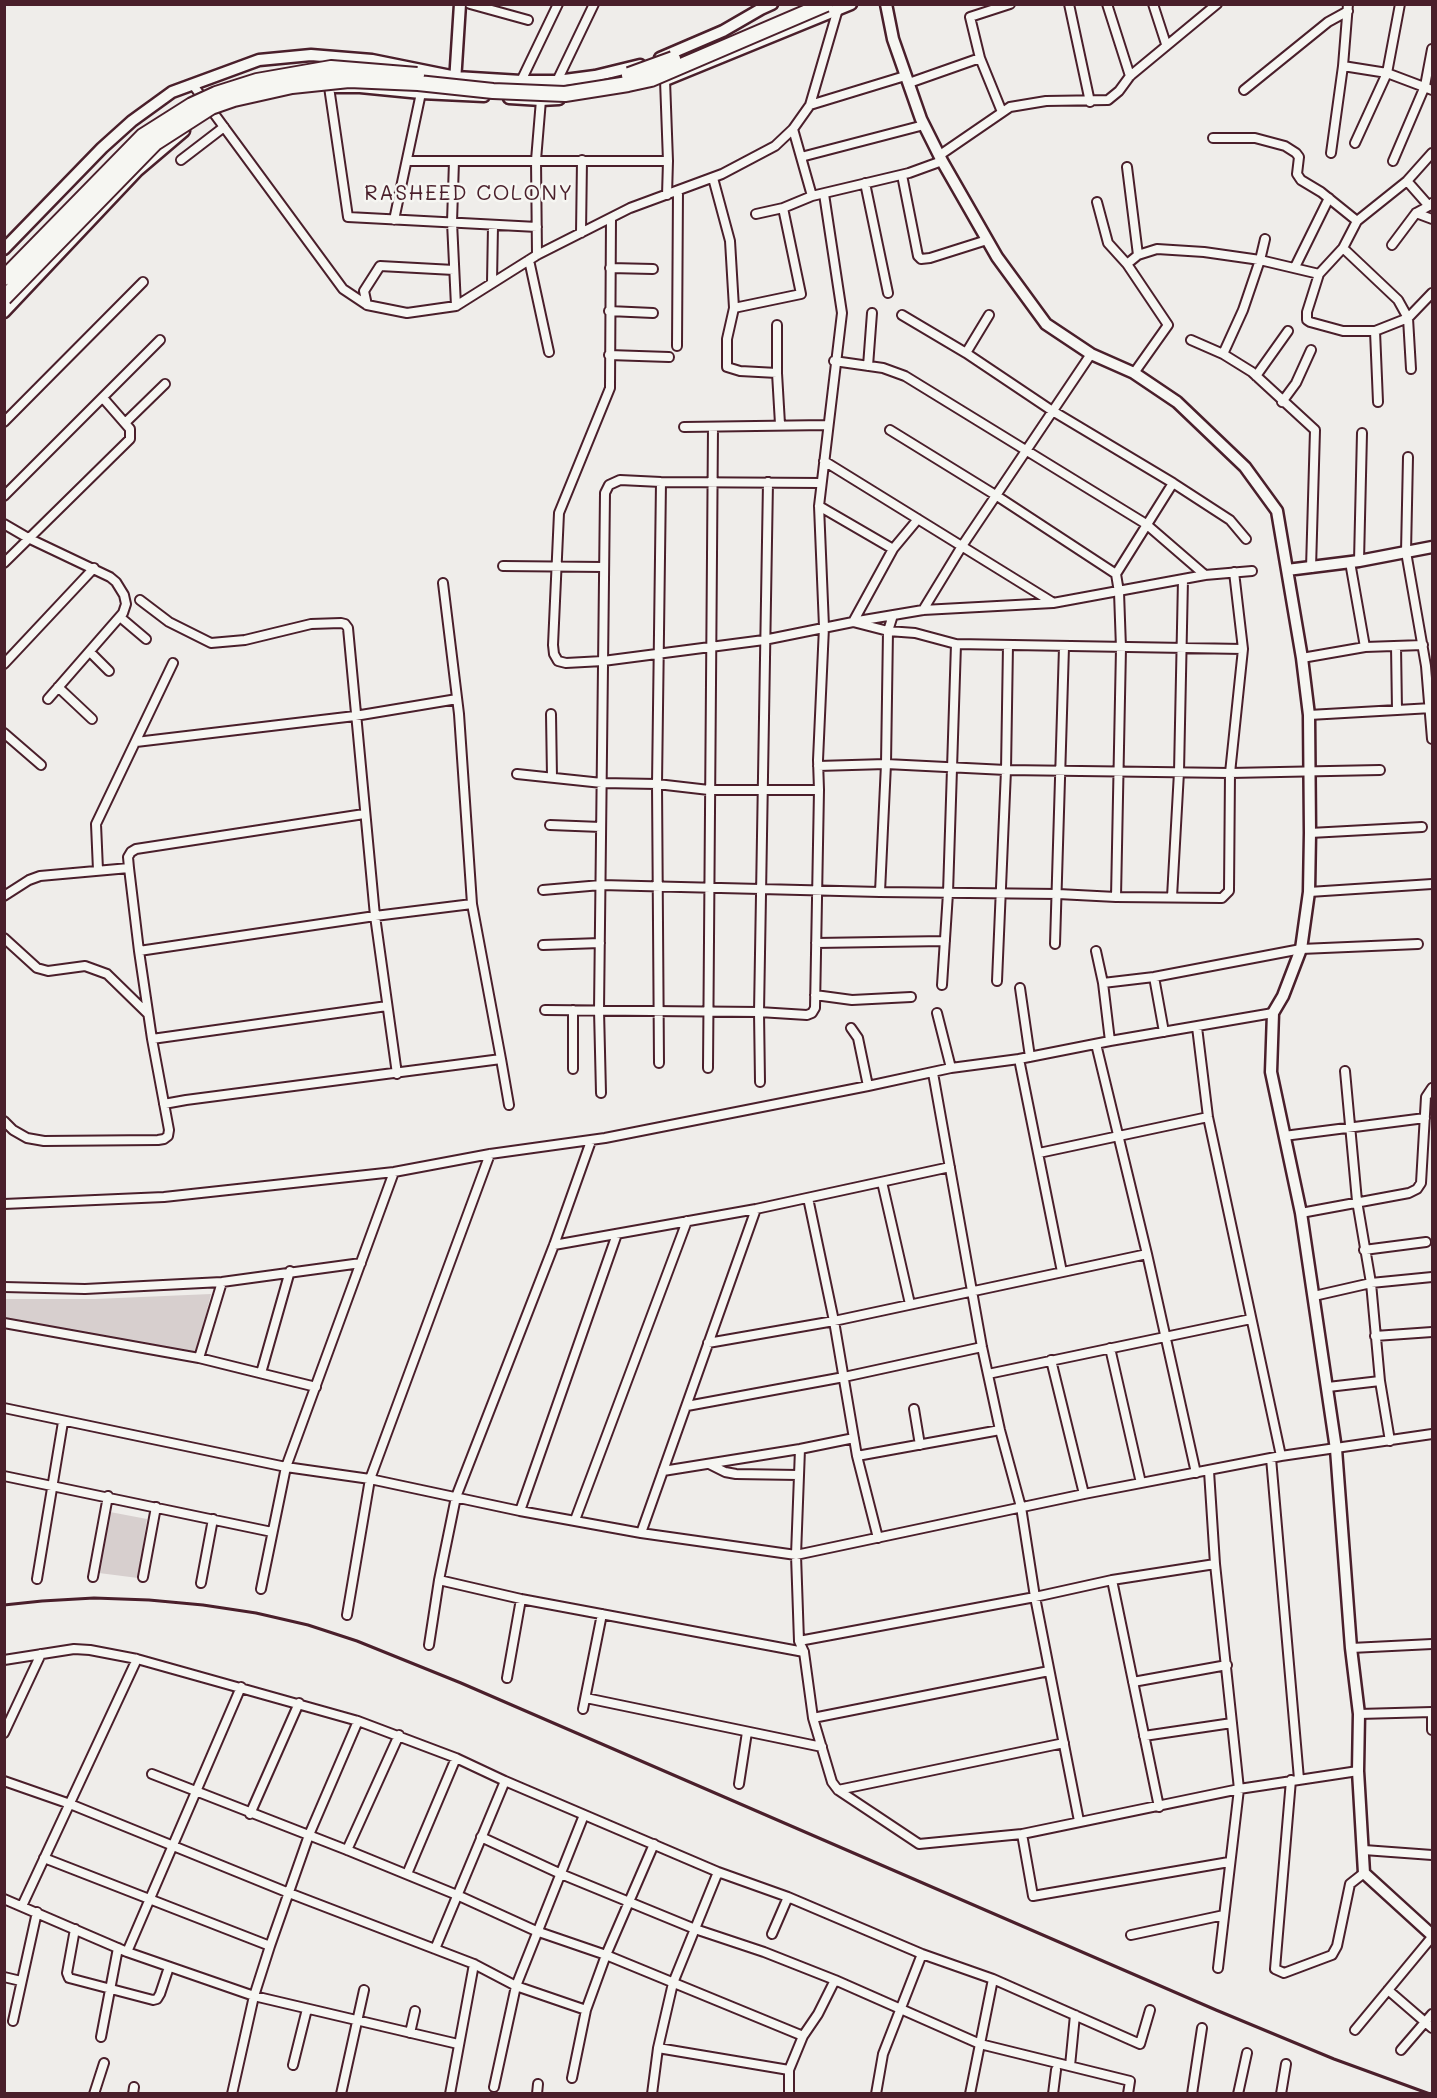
<!DOCTYPE html>
<html>
<head>
<meta charset="utf-8">
<style>
	body { margin:0 }
	#map { position:relative; width:1437px; height:2098px; overflow:hidden; background:#efedea; font-family:Mali,sans-serif }
	canvas { display:block }
	.frame { position:absolute; inset:0; border:6px solid #4a1f2b; pointer-events:none }
</style>
</head>
<body>
<div id="map">
<canvas width="1437" height="2098"></canvas>
<div class="frame"></div>
</div>
<script>
const ctx = document.querySelector('canvas').getContext('2d');
ctx.lineJoin = 'round';
function fill(path, color) { ctx.fillStyle = color; ctx.fill(path, 'evenodd'); }
const toPath = rows => new Path2D(rows.map(r => 'M' + r).join(''));
function stroke(path, color, width, dash) { ctx.strokeStyle = color; ctx.lineWidth = width; ctx.lineCap = dash ? 'butt' : 'round'; ctx.setLineDash(dash || []); ctx.stroke(path); }
function write(font, color, halo, rows, align = 'center') {
  ctx.font = font + ' Mali,sans-serif'; ctx.lineWidth = 5; ctx.setLineDash([]); ctx.textBaseline = 'middle'; ctx.strokeStyle = halo; ctx.fillStyle = color; for (const [text, x, y, turn = 0] of rows) {
    ctx.save(); ctx.translate(x, y); ctx.rotate((+turn || 0) * Math.PI / 180); ctx.textAlign = isNaN(turn) ? turn : align; if (halo) ctx.strokeText(text, 0, 0); ctx.fillText(text, 0, 0); ctx.restore();
  }
}
fill(toPath([
	[211,1294,195,1360,5,1322,5,1299,95,1299],
	[110,1512,147,1519,138,1578,99,1573]
]), '#d7cfce');
const street = toPath([
	[470,4,528,20],
	[1069,4,1090,102],
	[1107,4,1130,76],
	[1153,4,1166,44],
	[1343,66,1387,73,1432,90],
	[665,80,668,161],
	[521,81,558,4],
	[557,81,594,4],
	[909,83,980,58],
	[193,85,343,289,367,305,407,313,456,306,537,255,630,208,722,174,775,146,793,129,810,105,838,9],
	[329,87,348,217,537,227],
	[1244,90,1328,22,1348,11],
	[810,105,905,76],
	[1002,112,980,58,970,17,1010,4],
	[793,129,812,196],
	[1213,138,1255,138,1285,146,1296,153,1299,157,1297,174,1301,180,1321,192,1357,221],
	[1355,143,1387,73,1400,4],
	[1331,153,1343,66,1348,4],
	[1432,153,1407,181,1357,221,1343,248,1319,274,1307,312,1307,320,1310,322,1343,331,1375,331,1408,318,1432,293],
	[940,155,1010,107,1046,101,1108,100,1119,91,1130,76,1217,4],
	[801,157,924,125],
	[181,160,224,127],
	[407,161,668,161,667,195],
	[454,161,452,222,456,306],
	[1393,161,1425,86,1432,49],
	[902,175,918,256,921,259,930,258,987,240],
	[713,178,730,241,734,308,727,339,727,367,740,371,777,373,780,424],
	[1407,181,1429,206,1432,203],
	[865,183,888,293],
	[1097,202,1108,243,1127,264,1168,325,1134,373],
	[1416,213,1432,219],
	[756,214,783,208,812,196,909,173,942,161],
	[611,218,610,388,559,513,553,645,554,654,558,661,566,663,603,661,764,640,853,622,888,631,915,633,956,644,1243,649],
	[394,220,421,93],
	[581,233,582,160],
	[1392,245,1416,213,1429,206],
	[1343,248,1398,300,1408,318,1411,369],
	[537,255,536,160,541,100],
	[1138,255,1157,249,1204,252,1260,260,1319,274],
	[529,260,549,352],
	[1127,264,1138,255,1127,167],
	[1295,267,1329,198],
	[610,268,653,269],
	[492,282,493,226],
	[367,305,364,291,380,266,454,270],
	[734,308,801,294,783,208],
	[609,311,653,313],
	[902,315,966,353,1051,410,1173,483,1230,520,1246,539],
	[777,325,777,373],
	[1375,331,1378,402],
	[1191,340,1223,354,1252,372,1315,430,1311,568],
	[677,346,678,191],
	[966,353,989,315],
	[1223,354,1243,310,1260,260,1265,239],
	[609,355,669,357],
	[834,361,883,368,905,376,1146,524,1205,575],
	[868,366,872,313],
	[1256,376,1288,331],
	[1282,402,1296,383,1311,350],
	[4,422,143,282],
	[125,423,165,384],
	[684,427,827,425],
	[890,430,997,496,1116,574,1119,592,1121,648,1116,897],
	[1408,457,1406,552,1426,666,1432,739],
	[824,461,1052,602],
	[4,496,160,340],
	[819,506,893,549],
	[4,524,28,538,110,577,116,582,124,595,126,604,123,613,48,699],
	[1359,561,1362,433],
	[1350,562,1365,647],
	[4,563,130,439,130,429,103,398],
	[503,566,603,567],
	[1116,574,1173,483],
	[140,600,169,622,211,643,245,640,311,624,341,623,345,624,348,628,375,916,397,1074],
	[923,610,962,546,1091,354],
	[120,617,146,639],
	[858,621,923,610,1053,603,1205,575,1252,571],
	[853,622,893,549,918,519],
	[1396,646,1397,710],
	[90,652,109,671],
	[1302,658,1365,647,1423,645],
	[4,664,94,568],
	[58,687,92,719],
	[551,714,552,777],
	[1309,715,1432,708],
	[4,733,41,765],
	[136,742,355,716,457,699],
	[818,766,886,764,1006,770,1230,773,1380,770],
	[517,774,602,783,657,784,709,790,819,790],
	[550,825,601,827],
	[1310,833,1422,827],
	[98,870,96,824,173,663],
	[543,890,601,885,880,892,1058,894,1116,897,1222,898,1229,891,1230,773,1243,649,1234,572],
	[880,892,886,764,888,631,893,615],
	[1309,892,1432,884],
	[4,896,29,880,40,876,129,868],
	[1172,897,1179,772,1183,579],
	[4,938,37,968,48,971,85,966,107,974,148,1014],
	[816,943,945,941],
	[1055,944,1064,647],
	[543,945,600,943],
	[139,951,375,916,472,904],
	[1096,951,1103,983,1110,1041],
	[1154,977,1164,1032],
	[997,981,1006,770,1008,645],
	[1103,983,1154,977,1301,949,1418,944],
	[942,985,948,893,956,644],
	[1020,988,1030,1057],
	[815,995,852,1000,911,997],
	[545,1010,759,1012,807,1015,812,1013,815,1008,819,790,818,760,824,627,819,506,842,313,824,194],
	[573,1010,573,1069],
	[937,1013,951,1068],
	[1197,1027,1208,1117,1281,1456],
	[851,1028,858,1038,868,1086],
	[152,1039,387,1006],
	[1096,1044,1147,1254,1196,1473],
	[501,1059,509,1105],
	[1019,1059,1062,1272],
	[659,1063,657,784,661,482],
	[708,1068,713,427],
	[933,1073,982,1347,1000,1430,1021,1507,1035,1597,1079,1821],
	[760,1082,759,1012,768,482],
	[601,1093,599,1010,605,493,609,485,620,480,661,482,821,483],
	[164,1104,186,1100,501,1059,472,904,459,714,443,583],
	[4,1121,13,1130,27,1138,44,1141,158,1140,164,1139,168,1136,169,1130,152,1039,139,951,129,868,128,857,131,852,136,849,364,814],
	[1284,1136,1425,1118],
	[1039,1153,1208,1117],
	[882,1182,910,1304],
	[808,1198,834,1321,857,1456,878,1538],
	[4,1204,164,1197,394,1172,490,1154,605,1138,868,1086,951,1068,1019,1059,1110,1041,1273,1013],
	[1301,1213,1409,1193,1417,1189,1421,1183,1426,1097,1432,1088],
	[554,1245,756,1209,950,1167],
	[1364,1250,1426,1242],
	[4,1287,85,1289,222,1282,361,1263],
	[1314,1296,1371,1283,1432,1277],
	[4,1323,199,1358,316,1387],
	[1375,1336,1432,1332],
	[708,1343,834,1321,1147,1254],
	[1110,1348,1141,1483],
	[199,1358,222,1282],
	[1051,1360,1084,1494],
	[261,1373,290,1271],
	[988,1374,1251,1319],
	[1380,1381,1390,1441],
	[1328,1387,1380,1381,1371,1283,1357,1201,1345,1071],
	[687,1406,844,1377,982,1347],
	[4,1408,286,1467,370,1479,520,1511,641,1533,796,1555,1084,1494,1281,1456,1432,1434],
	[914,1409,920,1445],
	[800,1449,796,1555,799,1641,804,1652,813,1718,832,1782,838,1790,919,1844,1022,1834,1239,1789,1358,1771],
	[857,1456,1000,1430],
	[1271,1458,1299,1779],
	[709,1464,725,1472,736,1474,798,1475],
	[663,1471,800,1449,854,1438],
	[1209,1471,1215,1564,1239,1789,1218,1968],
	[4,1476,272,1532],
	[520,1511,617,1234],
	[575,1520,687,1221],
	[641,1533,756,1209],
	[93,1577,108,1496],
	[143,1577,156,1507],
	[37,1579,63,1422],
	[439,1580,521,1599,804,1652],
	[1112,1580,1159,1807],
	[201,1583,213,1519],
	[261,1589,286,1467,394,1172],
	[347,1615,370,1479,490,1154],
	[799,1641,1035,1597,1112,1580,1215,1564],
	[429,1645,439,1580,456,1497,554,1245,591,1141],
	[1351,1648,1432,1644],
	[4,1660,74,1649,90,1650,137,1659,358,1721,456,1758,505,1781,718,1872,788,1897,922,1954,993,1979,1140,2044,1150,2010],
	[507,1678,521,1599],
	[1133,1682,1227,1665],
	[586,1698,822,1747],
	[583,1709,602,1614],
	[1432,1712,1432,1730],
	[1359,1714,1432,1712],
	[813,1718,1049,1671],
	[4,1733,41,1654],
	[1144,1736,1232,1723],
	[152,1774,347,1850,457,1895,536,1931,606,1955,803,2036],
	[1291,1780,1275,1969,1284,1973,1332,1955,1337,1946,1350,1884,1364,1873],
	[4,1781,70,1804,289,1893,474,1964,516,1986,586,2010],
	[739,1784,747,1732],
	[838,1790,1064,1743],
	[250,1814,299,1703],
	[1022,1834,1033,1896,1229,1862],
	[481,1837,561,1874,695,1929,764,1952,835,1980,980,2044,1130,2081,1128,2094],
	[347,1850,399,1735],
	[1364,1850,1432,1855],
	[44,1858,270,1946],
	[407,1874,456,1758],
	[4,1899,127,1952,241,1687],
	[22,1906,137,1659],
	[75,1929,67,1973,69,1978,153,2000,157,1999,160,1994,169,1967],
	[772,1934,788,1897],
	[1131,1935,1224,1915],
	[435,1949,505,1781],
	[127,1952,254,1996,458,2044],
	[4,1977,21,1981],
	[1388,1990,1432,2028],
	[13,2021,37,1912],
	[1355,2030,1432,1937],
	[410,2033,415,2011],
	[101,2037,118,1948],
	[658,2048,789,2070],
	[1401,2050,1432,2014],
	[293,2065,307,2009],
	[1070,2066,1075,2015],
	[572,2078,586,2010,606,1955,654,1844],
	[494,2087,516,1986,584,1815],
	[94,2094,104,2063],
	[133,2094,134,2087],
	[232,2094,254,1996,270,1946,309,1835,358,1721],
	[341,2094,364,1990],
	[450,2094,474,1964],
	[537,2094,538,2084],
	[652,2094,658,2048,673,1983,718,1872],
	[789,2094,789,2070,803,2036,818,2014,835,1980],
	[876,2094,883,2054,922,1954],
	[970,2094,993,1979],
	[1053,2094,1056,2070],
	[1192,2094,1202,2028],
	[1238,2094,1247,2053],
	[1281,2094,1286,2064]
]);
const secondary = toPath([
	[886,4,893,39,921,119,942,161,997,257,1046,324,1091,354,1134,373,1177,402,1245,467,1277,511,1302,658,1309,715,1310,833,1309,892,1301,949,1283,996,1273,1013,1271,1072,1301,1213,1336,1449,1351,1648,1359,1714,1358,1771,1364,1873,1432,1935],
	[660,58,723,31,761,9,772,4],
	[665,80,851,4],
	[455,82,460,4],
	[335,87,360,87,421,93,484,96],
	[509,98,541,100,559,99],
	[4,249,102,148,132,121,172,92,259,60,311,55,372,60,456,77,521,81,557,81,595,76,640,65],
	[4,312,137,171,184,131],
	[1287,570,1359,561,1432,547]
]);
stroke(street, '#4a1f2b', 12);
stroke(secondary, '#4a1f2b', 15);
stroke(street, '#f6f6f2', 8);
stroke(secondary, '#f6f6f2', 10);
stroke(toPath([
	[4,1605,42,1601,94,1598,149,1600,203,1605,256,1613,308,1625,357,1641,461,1683,1216,2010,1334,2059,1430,2094]
]), '#4a1f2b', 3);
const highwayBridge = toPath([
	[629,75,673,59],
	[4,278,143,136,192,105,216,94,257,81,331,68,417,75],
	[4,298,155,143,211,107,234,99,292,86,349,80,418,83,493,91,565,94,628,84,651,79,826,4]
]);
stroke(highwayBridge, '#4a1f2b', 18, []);
stroke(highwayBridge, '#f6f6f2', 14);
ctx.letterSpacing = '1.5px';
write('21px', '#4a1f2b', '#f6f6f2', [
	["RASHEED COLONY",469,194]
]);
ctx.letterSpacing = '0px';
</script>
</body>
</html>
